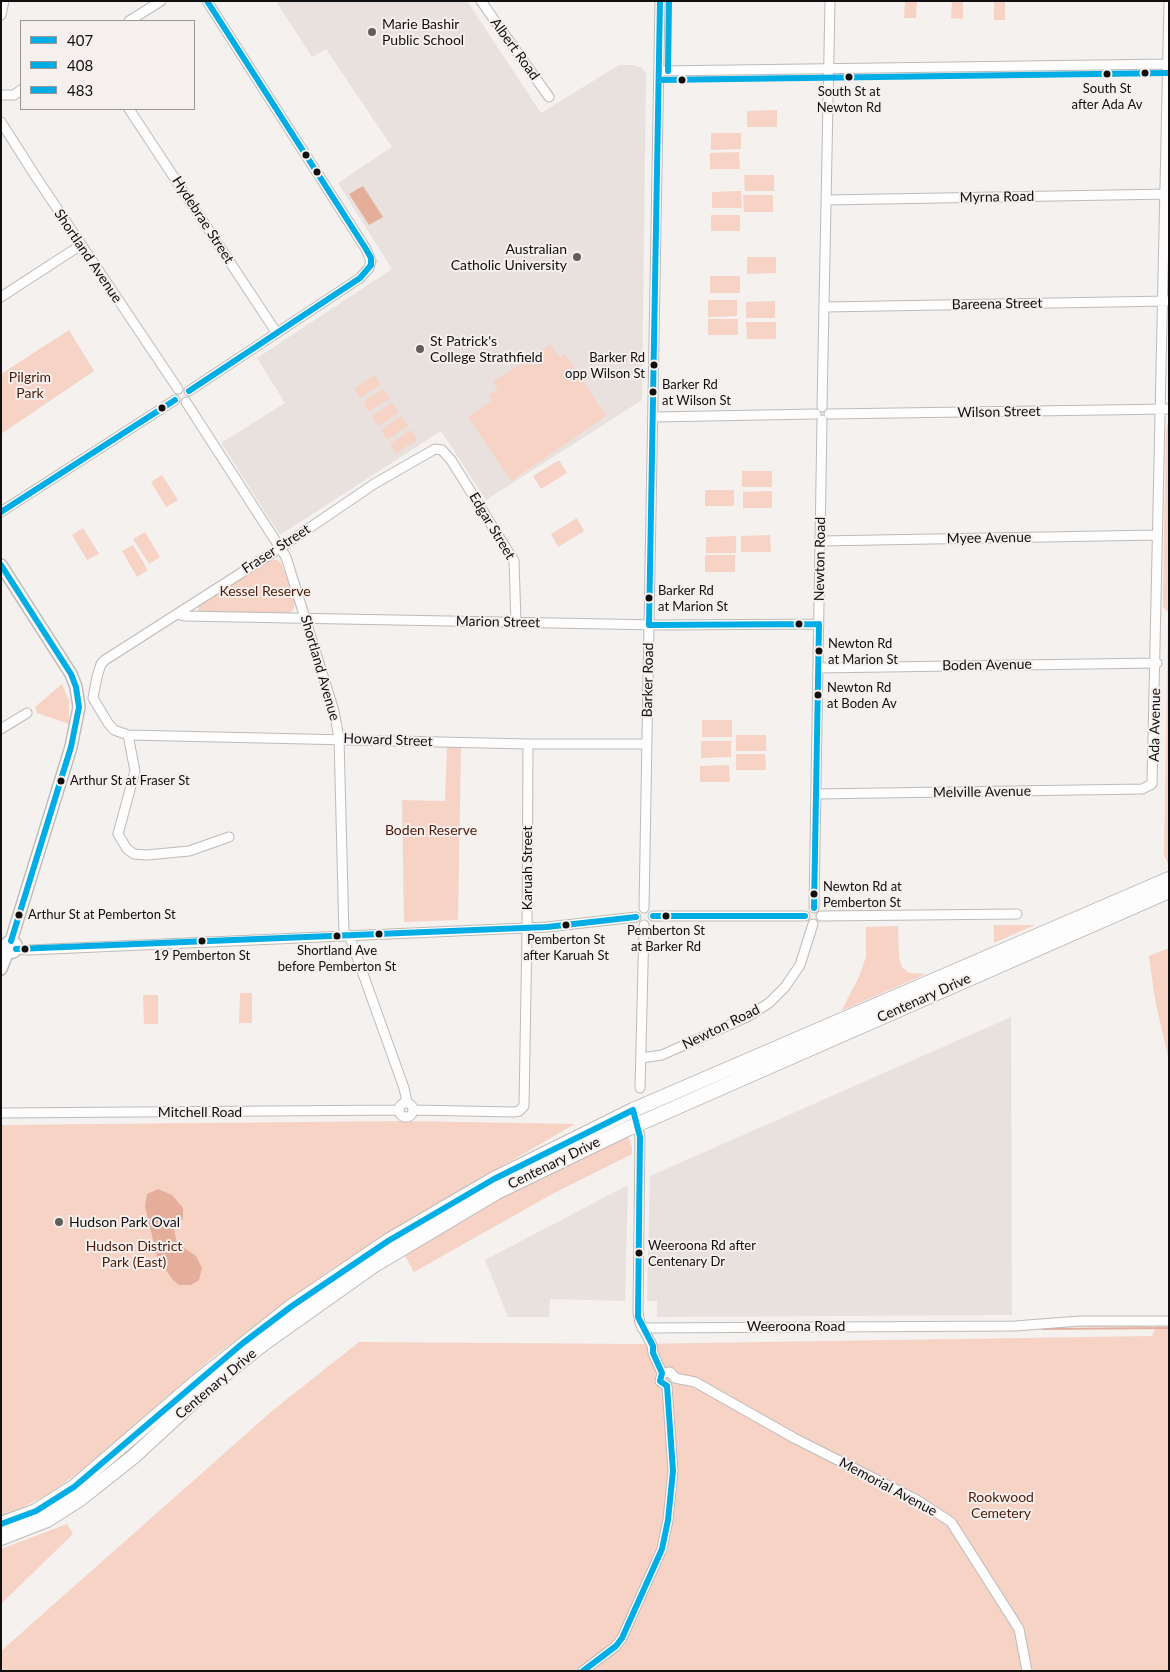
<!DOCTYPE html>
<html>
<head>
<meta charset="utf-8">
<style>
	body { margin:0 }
	#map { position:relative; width:1170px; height:1672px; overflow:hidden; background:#f4f1ef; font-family:Lato,sans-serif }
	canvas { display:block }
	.frame { position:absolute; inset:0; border:2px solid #110f0f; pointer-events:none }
	.legend { position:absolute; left:20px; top:20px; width:175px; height:90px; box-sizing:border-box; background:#f5f0ee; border:1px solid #9a9695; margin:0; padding:6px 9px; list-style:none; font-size:15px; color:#110f0f }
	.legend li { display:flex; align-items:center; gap:10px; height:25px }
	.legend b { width:25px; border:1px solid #9a9695 }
</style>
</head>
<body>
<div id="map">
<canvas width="1170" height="1672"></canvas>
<div class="frame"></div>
<ul class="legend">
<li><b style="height:6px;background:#01ade4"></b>407</li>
<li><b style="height:6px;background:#01ade4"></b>408</li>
<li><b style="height:6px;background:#01ade4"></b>483</li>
</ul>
</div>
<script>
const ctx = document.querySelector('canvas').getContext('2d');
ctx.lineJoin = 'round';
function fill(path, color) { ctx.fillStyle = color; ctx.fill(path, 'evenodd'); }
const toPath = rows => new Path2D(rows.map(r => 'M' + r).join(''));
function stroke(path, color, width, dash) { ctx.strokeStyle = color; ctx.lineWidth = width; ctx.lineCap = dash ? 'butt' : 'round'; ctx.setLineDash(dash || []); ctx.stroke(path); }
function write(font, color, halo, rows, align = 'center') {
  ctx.font = font + ' Lato,sans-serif'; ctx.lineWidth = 4; ctx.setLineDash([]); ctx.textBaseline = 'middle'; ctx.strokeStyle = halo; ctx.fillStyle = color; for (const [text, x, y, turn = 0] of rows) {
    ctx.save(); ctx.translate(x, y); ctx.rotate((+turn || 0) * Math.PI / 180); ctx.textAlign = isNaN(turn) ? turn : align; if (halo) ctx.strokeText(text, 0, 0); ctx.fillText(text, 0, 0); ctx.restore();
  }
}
fill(toPath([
	[279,1,467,1,541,113,619,65,632,65,642,68,646,73,642,400,486,500,441,431,280,535,221,443,285,403,257,358,392,269,338,183,392,147,326,49,312,57,277,3],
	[1011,1017,1012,1315,657,1317,657,1301,647,1301,650,1176],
	[628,1185,625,1301,550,1299,549,1317,508,1317,485,1260]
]), '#e9e1dd');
fill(toPath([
	[905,1,917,1,916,18,904,18],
	[952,1,963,1,963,19,951,18],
	[994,1,1005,1,1005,20,994,20],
	[777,110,777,127,747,127,747,111],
	[711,133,741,133,741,149,711,150],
	[739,152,740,169,710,169,710,153],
	[744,175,774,175,774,191,745,191],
	[741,191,742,208,712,208,712,192],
	[743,195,773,195,773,212,744,212],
	[711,215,740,215,740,231,711,231],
	[747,257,776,257,776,273,747,274],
	[710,276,740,276,740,293,710,293],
	[708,300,737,300,737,316,708,317],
	[775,301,775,318,746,318,746,302],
	[708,319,738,319,738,335,708,335],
	[746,322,776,322,776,339,747,339],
	[69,330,94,371,1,434,1,374],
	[550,344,559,357,565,354,606,416,511,481,468,417,492,400,489,395,498,389,493,382],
	[374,375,381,384,360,398,354,389],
	[383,389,390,398,369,412,363,402],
	[392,403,399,412,378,426,372,416],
	[401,416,408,426,387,440,381,430],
	[1169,420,1169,866,1164,855,1168,612,1163,607,1163,591,1166,427],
	[411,430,417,440,396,453,390,444],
	[559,460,567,473,541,489,533,476],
	[742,471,772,471,772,487,742,487],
	[162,475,178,500,166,507,151,482],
	[705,490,734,490,734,506,705,506],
	[772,491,772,508,743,508,743,492],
	[577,518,584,531,558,547,551,534],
	[83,528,99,554,87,560,72,535],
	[145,532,160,557,149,564,133,539],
	[770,535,771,552,741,552,741,536],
	[736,536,736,553,706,553,706,537],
	[133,545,148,570,137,577,122,551],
	[705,555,735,555,735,572,705,572],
	[269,559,278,560,281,563,295,601,294,609,290,613,283,616,198,612,199,605],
	[62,684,69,701,69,724,37,713,35,707],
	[702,720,732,720,732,737,702,737],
	[736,735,766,735,766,751,736,751],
	[701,741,731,741,731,757,701,758],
	[447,746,461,746,458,920,404,922,402,800,445,801],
	[736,754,765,754,766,770,736,770],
	[729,765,730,782,700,782,700,766],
	[994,925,1035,925,994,943],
	[898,926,899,958,902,967,909,973,926,974,841,1011,858,979,866,957,866,927],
	[1169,948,1169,1061,1155,1000,1149,956],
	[240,993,252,993,252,1023,239,1023],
	[143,995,158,995,158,1024,144,1024],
	[405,1121,575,1124,438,1203,326,1273,213,1357,82,1470,49,1494,1,1518,1,1125],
	[628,1137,632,1147,632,1154,554,1193,414,1272,404,1254,525,1183],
	[1154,1325,1148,1328,1052,1326,1169,1325,1169,1327,1155,1327],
	[1155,1329,1169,1329,1169,1671,1,1671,1,1651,272,1411,359,1342,636,1344,1152,1336],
	[67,1524,73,1534,1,1604,1,1549]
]), '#f7d3c6');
fill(toPath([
	[363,186,383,217,369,225,349,194],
	[158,1189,172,1195,183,1208,183,1218,174,1230,177,1243,196,1256,202,1268,199,1280,191,1285,179,1285,173,1280,157,1257,145,1206,147,1194]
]), '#e5ae9b');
stroke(toPath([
	[1042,1329,1169,1328]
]), '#e5ae9b', 2);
const minor = toPath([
	[481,1,549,97],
	[1,15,4,1],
	[129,21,161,1],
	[659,71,1169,64],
	[2,95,14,95,21,90],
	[129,109,276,332],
	[1,122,36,177,178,389],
	[826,200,1169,194],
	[1,297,81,245],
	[825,307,1169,301],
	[189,391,360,278,369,268,371,261,366,249,207,1],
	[186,402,286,557,334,711,339,738,344,935],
	[822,407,830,1],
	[829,414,1169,409],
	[654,417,816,414],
	[1,512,175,400],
	[820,541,1157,535],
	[177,614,184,616,659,625,819,624],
	[516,622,514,561,451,460,442,450,435,449,374,484,277,550,105,660,101,664,97,677,93,698,108,723,114,730,128,735,528,744,647,744],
	[818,668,1157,663],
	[1,729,27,713],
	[128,735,135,771,118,834,127,849,134,854,147,855,189,851,229,837],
	[816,794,1142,789,1152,784,1169,1],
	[644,908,660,1],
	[814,908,822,420],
	[653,916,805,916],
	[821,916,1017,914],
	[349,935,404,1088,407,1102],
	[16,949,29,950,547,927,636,917],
	[641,1058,662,1055,747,1017,769,1003,785,987,800,965,813,924],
	[640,1088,644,925],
	'399 1110a7 7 0 1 1 14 0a7 7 0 1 1-14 0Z',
	[414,1110,514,1112,519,1111,524,1106,527,932,528,744],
	[633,1110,640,1137,638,1312,640,1323,652,1345,653,1353,662,1373],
	[1,1113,399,1110],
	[642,1328,1015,1326,1080,1321,1169,1321],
	[675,1378,695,1382,794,1438,917,1500,951,1522,1019,1629,1027,1671],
	[667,1386,660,1381,662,1373,670,1372,675,1378],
	[583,1671,616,1646,622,1638,662,1549,668,1520,673,1471,667,1386]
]);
const major = toPath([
	[1,565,71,674,76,687,79,707,71,747,11,941],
	'5.5 947a5.5 5.5 0 1 1 11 0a5.5 5.5 0 1 1-11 0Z',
	[1,969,8,951]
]);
const highway = toPath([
	[1,1524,36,1511,74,1487,195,1383,292,1306,388,1241,494,1179,633,1110,1169,879],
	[1,1538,47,1520,80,1499,133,1457,209,1387,263,1344,373,1266,497,1192,627,1129,1169,891]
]);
stroke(minor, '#bdbbba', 11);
stroke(major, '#bdbbba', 14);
stroke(highway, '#bdbbba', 16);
stroke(minor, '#fdfdfd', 9);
stroke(major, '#fdfdfd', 11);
stroke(highway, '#fdfdfd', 14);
stroke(toPath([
	[207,1,366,249,371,258,371,265],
	[189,391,360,278,371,265],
	[1,512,175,400],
	[1,565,71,674,76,687,79,707,71,747,11,941],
	[649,625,660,1],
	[649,625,819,624],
	[814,908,819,624],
	[653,916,805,916],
	[16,949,547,927,636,917]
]), '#01ade4', 6);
stroke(toPath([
	[1,1524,36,1511,74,1487,243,1343,292,1306,388,1241,494,1179,633,1110,640,1137,638,1317,653,1346,653,1353,662,1373,660,1381,667,1386],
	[583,1671,616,1646,622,1638,662,1549,668,1520,673,1471,667,1386]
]), '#01ade4', 6);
stroke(toPath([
	[668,71,669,1],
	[659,80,1168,73]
]), '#01ade4', 6);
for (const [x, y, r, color] of [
	[372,32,5,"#605e5d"],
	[1145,73,4.5,"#110f0f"],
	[1107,74,4.5,"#110f0f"],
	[849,77,4.5,"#110f0f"],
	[682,80,4.5,"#110f0f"],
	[306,155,4.5,"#110f0f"],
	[317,172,4.5,"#110f0f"],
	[577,257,5,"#605e5d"],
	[420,349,5,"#605e5d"],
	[654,365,4.5,"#110f0f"],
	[653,392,4.5,"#110f0f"],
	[162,408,4.5,"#110f0f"],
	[649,598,4.5,"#110f0f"],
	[799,624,4.5,"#110f0f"],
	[819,651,4.5,"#110f0f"],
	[818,695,4.5,"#110f0f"],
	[61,781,4.5,"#110f0f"],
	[814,894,4.5,"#110f0f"],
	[19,915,4.5,"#110f0f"],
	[666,916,4.5,"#110f0f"],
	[566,925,4.5,"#110f0f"],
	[379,934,4.5,"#110f0f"],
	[337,936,4.5,"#110f0f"],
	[202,941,4.5,"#110f0f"],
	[25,949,4.5,"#110f0f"],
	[59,1222,5,"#605e5d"],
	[639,1253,4.5,"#110f0f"]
]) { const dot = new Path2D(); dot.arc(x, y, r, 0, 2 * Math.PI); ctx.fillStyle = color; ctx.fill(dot); stroke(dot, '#f5f0ee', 2); }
write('13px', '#110f0f', '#f5f0ee', [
	["South St",1107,89,"center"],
	["after Ada Av",1107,105,"center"],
	["South St at",849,92,"center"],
	["Newton Rd",849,108,"center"],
	["Barker Rd",645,358,"right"],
	["opp Wilson St",645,374,"right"],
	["Barker Rd",662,385],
	["at Wilson St",662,401],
	["Barker Rd",658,591],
	["at Marion St",658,607],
	["Newton Rd",828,644],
	["at Marion St",828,660],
	["Newton Rd",827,688],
	["at Boden Av",827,704],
	["Arthur St at Fraser St",70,781],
	["Newton Rd at",823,887],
	["Pemberton St",823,903],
	["Arthur St at Pemberton St",28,915],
	["Pemberton St",666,931,"center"],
	["at Barker Rd",666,947,"center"],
	["Pemberton St",566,940,"center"],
	["after Karuah St",566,956,"center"],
	["Shortland Ave",337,951,"center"],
	["before Pemberton St",337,967,"center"],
	["19 Pemberton St",202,956,"center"],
	["Weeroona Rd after",648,1246],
	["Centenary Dr",648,1262]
], 'left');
write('14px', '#110f0f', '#f5f0ee', [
	["Marie Bashir",382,24],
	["Public School",382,40],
	["Australian",567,249,"right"],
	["Catholic University",567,265,"right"],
	["St Patrick's",430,341],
	["College Strathfield",430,357],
	["Hudson Park Oval",69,1222]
], 'left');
write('14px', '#110f0f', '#f5f0ee', [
	["Albert Road",515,49,54],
	["Myrna Road",997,197,-1],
	["Hydebrae Street",203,220,57],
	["Shortland Avenue",88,256,56],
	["Bareena Street",997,304,-1],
	["Wilson Street",999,412,-1],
	["Edgar Street",492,526,59],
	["Myee Avenue",989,538,-1],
	["Fraser Street",276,549,-33],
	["Newton Road",820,559,-89],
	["Marion Street",498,622,1],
	["Boden Avenue",987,665,-1],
	["Shortland Avenue",320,668,74],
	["Barker Road",648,680,-89],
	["Ada Avenue",1155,725,-89],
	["Howard Street",388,740,2],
	["Melville Avenue",982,792,-1],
	["Karuah Street",527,868,-90],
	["Centenary Drive",924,998,-24],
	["Newton Road",721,1027,-26],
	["Mitchell Road",200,1112],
	["Centenary Drive",554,1163,-26],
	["Weeroona Road",796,1326],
	["Centenary Drive",216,1384,-40],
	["Memorial Avenue",888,1487,28]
]);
write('14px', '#4c1b09', '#f5f0ee', [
	["Pilgrim",30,377],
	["Park",30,393],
	["Kessel Reserve",265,591],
	["Boden Reserve",431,830],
	["Hudson District",134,1246],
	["Park (East)",134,1262],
	["Rookwood",1001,1497],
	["Cemetery",1001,1513]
]);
</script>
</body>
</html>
